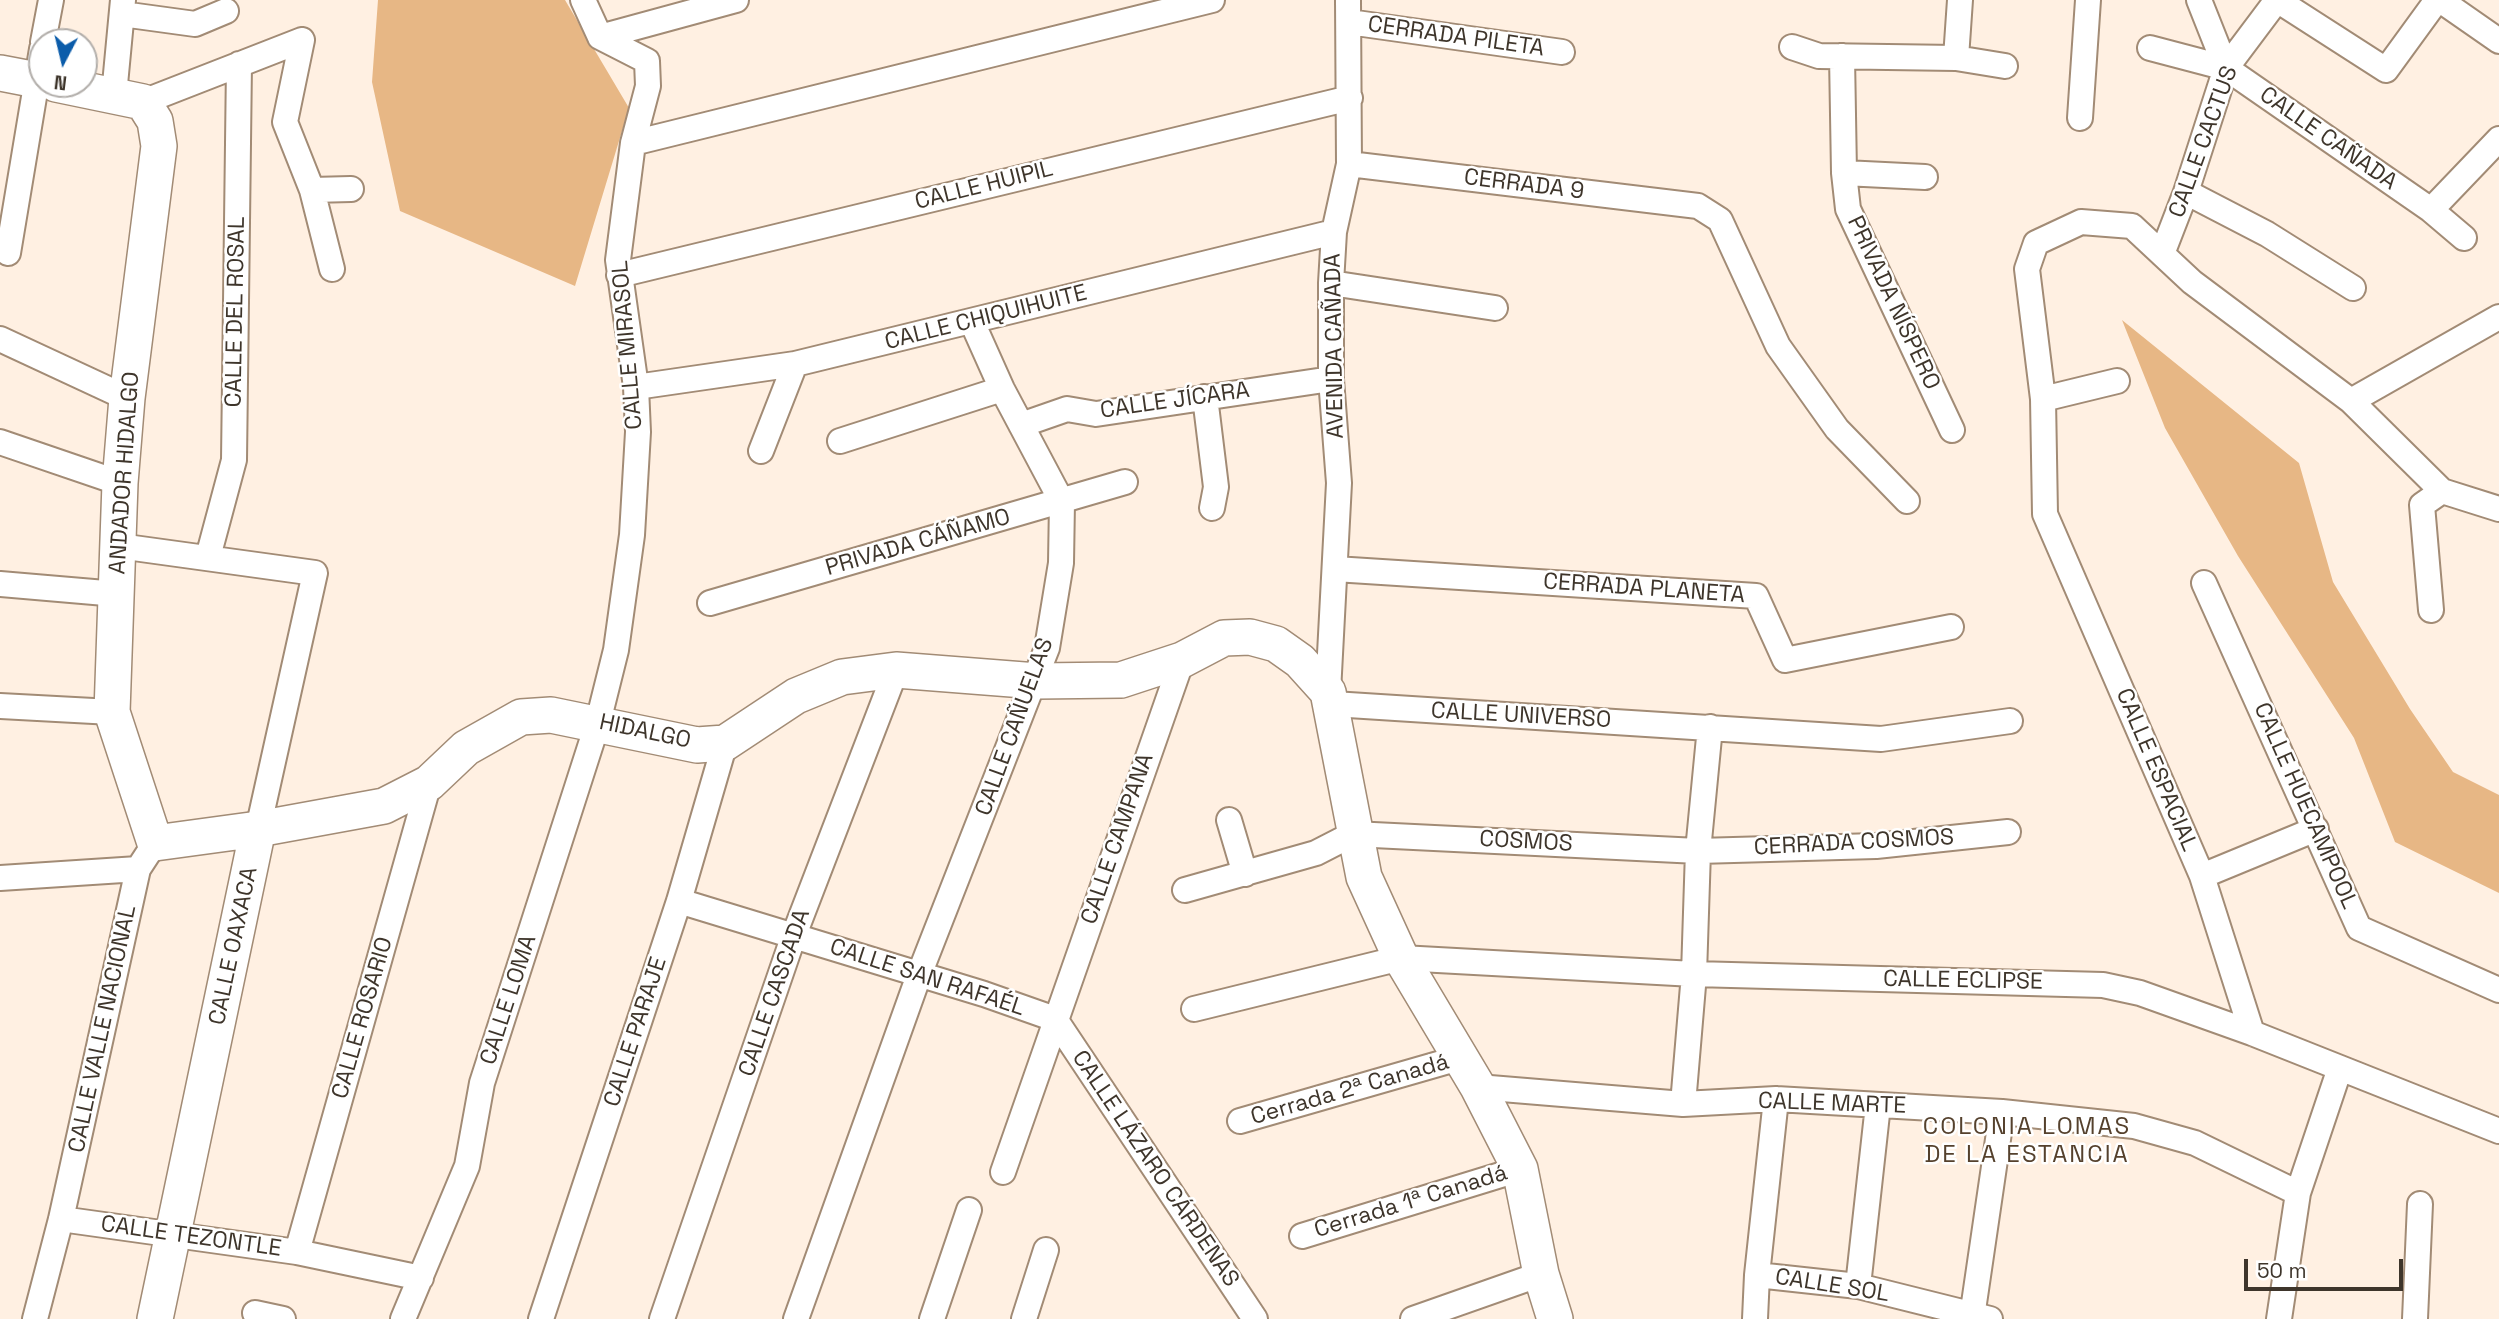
<!DOCTYPE html>
<html>
<head>
<meta charset="utf-8">
<style>
	body { margin:0 }
	#map { position:relative; width:2499px; height:1319px; overflow:hidden; background:#fff0e2; font-family:"Space Grotesk",sans-serif }
	canvas { display:block }
	.north { position:absolute; left:28px; top:28px; width:70px; height:70px; box-sizing:border-box; background:#fff; border:2px solid #b2aeaa; border-radius:50%; rotate:187deg; font-size:19px; font-weight:700; line-height:28px; text-align:center; color:#3e352b }
	.north::after { content:''; display:block; margin:auto; width:24px; height:32px; background:#0b5caa; clip-path:polygon(50% 0,100% 100%,50% 72%,0 100%) }
	.scale { position:absolute; left:2244px; top:1259px; width:159px; height:32px; box-sizing:border-box; border:4px solid #3e352b; border-top:0; padding-left:9px; font-size:21px; line-height:24px; white-space:nowrap; color:#3e352b; -webkit-text-stroke:5px #fff; paint-order:stroke }
</style>
</head>
<body>
<div id="map">
<canvas width="2499" height="1319"></canvas>
<div class="north">N</div>
<div class="scale">50 m</div>
</div>
<script>
const ctx = document.querySelector('canvas').getContext('2d');
ctx.lineJoin = 'round';
function fill(path, color) { ctx.fillStyle = color; ctx.fill(path, 'evenodd'); }
const toPath = rows => new Path2D(rows.map(r => 'M' + r).join(''));
function stroke(path, color, width, dash) { ctx.strokeStyle = color; ctx.lineWidth = width; ctx.lineCap = dash ? 'butt' : 'round'; ctx.setLineDash(dash || []); ctx.stroke(path); }
function write(font, color, halo, rows, align = 'center') {
  ctx.font = font + ' "Space Grotesk",sans-serif'; ctx.lineWidth = 5; ctx.setLineDash([]); ctx.textBaseline = 'middle'; ctx.strokeStyle = halo; ctx.fillStyle = color; for (const [text, x, y, turn = 0] of rows) {
    ctx.save(); ctx.translate(x, y); ctx.rotate((+turn || 0) * Math.PI / 180); ctx.textAlign = isNaN(turn) ? turn : align; if (halo) ctx.strokeText(text, 0, 0); ctx.fillText(text, 0, 0); ctx.restore();
  }
}
fill(toPath([
	[378,0,565,0,629,108,575,286,400,211,372,82],
	[2122,320,2299,463,2333,582,2410,709,2453,772,2499,795,2499,893,2395,842,2354,738,2238,556,2165,428]
]), '#e7b785');
const street = toPath([
	[583,0,600,37],
	[2199,0,2226,68],
	[2277,0,2386,70,2437,0],
	[2440,0,2499,41],
	[122,14,195,24,226,11],
	[1349,22,1562,52],
	[600,37,736,0],
	[302,40,285,122,312,190,332,269],
	[43,42,51,0],
	[1792,47,1819,56,1956,58,2005,66],
	[2150,48,2226,68,2431,210,2464,238],
	[1842,56,1844,173,1848,209,1952,430],
	[1956,58,1960,0],
	[114,95,123,0],
	[143,102,302,40],
	[2080,118,2088,0],
	[633,143,1212,0],
	[1349,164,1698,206,1720,220,1778,346,1837,429,1907,501],
	[1844,173,1925,177],
	[312,190,351,189],
	[2186,192,2267,234,2353,288],
	[2431,210,2499,139],
	[8,253,42,49],
	[2162,254,2186,192,2226,68,2277,0],
	[619,275,1350,98],
	[1331,283,1495,308],
	[0,339,127,398],
	[636,387,795,364,1334,232],
	[1205,397,1216,487,1212,508],
	[2043,399,2117,381],
	[2351,401,2499,317],
	[1021,425,1067,409,1096,414,1331,379],
	[840,441,1002,389],
	[0,442,120,483],
	[761,451,795,364],
	[119,546,315,573,258,829],
	[208,557,234,460,239,64],
	[1335,569,1756,596,1785,660,1951,627],
	[2204,583,2359,928,2499,990],
	[0,584,117,594],
	[710,603,1125,482],
	[2431,610,2422,505,2442,491],
	[1328,692,1339,483,1331,379,1331,283,1334,232,1349,164,1348,0],
	[1333,704,1881,739,2010,721],
	[0,706,112,712],
	[1229,820,1245,874],
	[2202,876,2316,829],
	[0,878,138,869],
	[1185,890,1316,853,1353,834,1698,851,1876,846,2008,832],
	[679,901,984,994,1055,1019],
	[1194,1009,1401,958,1694,974,2103,985,2140,993,2252,1033,2499,1131],
	[1055,1019,1255,1319],
	[2252,1033,2202,876,2045,514,2043,399,2027,269,2036,243,2081,222,2132,226,2192,282,2351,401,2442,491,2499,509],
	[1478,1087,1683,1104,1776,1099,2002,1112,2134,1126,2195,1143,2298,1193],
	[1683,1104,1694,974,1698,851,1710,727],
	[1240,1121,1459,1058],
	[1003,1172,1182,660],
	[61,1219,297,1252,421,1278],
	[1302,1236,1520,1169],
	[297,1252,429,783],
	[1757,1275,1858,1286,1990,1319],
	[1858,1286,1878,1105],
	[255,1313,283,1319],
	[1972,1317,2002,1112],
	[35,1319,61,1219,138,869,155,843],
	[403,1319,467,1166,482,1083,598,722,616,650,632,535,638,432,636,387,618,260,633,143,648,86,647,61,600,37],
	[541,1319,679,901,725,743],
	[662,1319,794,935,896,670],
	[796,1319,919,975,1047,648,1061,563,1062,502,1002,389,972,322],
	[932,1319,969,1210],
	[1024,1319,1046,1250],
	[1413,1319,1541,1274],
	[1755,1319,1757,1275,1776,1099],
	[2279,1319,2298,1193,2340,1068],
	[2415,1319,2420,1204]
]);
const secondary = toPath([
	[0,73,42,81],
	[56,84,143,102,155,121,159,146,127,398,120,483,112,712,155,843,258,829,384,806,429,783,466,748,521,717,551,715,697,745,725,743,796,696,842,677,896,670,1037,681,1121,680,1182,660,1224,638,1250,637,1276,644,1300,661,1328,692,1364,877,1401,958,1478,1087,1520,1169,1541,1274,1555,1319],
	[155,1319,258,829]
]);
stroke(street, '#a28b75', 28);
stroke(secondary, '#a28b75', 38);
stroke(street, '#fff', 24);
stroke(secondary, '#fff', 35);
write('23px', '#3e352b', '#fff', [
	["CERRADA PILETA",1456,37,8],
	["CALLE CAÑADA",2328,139,35],
	["CALLE CACTUS",2204,142,-70],
	["CERRADA 9",1524,185,7],
	["CALLE HUIPIL",984,186,-14],
	["PRIVADA NÍSPERO",1893,303,65],
	["CALLE DEL ROSAL",236,312,-89],
	["CALLE CHIQUIHUITE",986,318,-14],
	["CALLE MIRASOL",628,345,-95],
	["AVENIDA CAÑADA",1335,346,-91],
	["CALLE JÍCARA",1175,401,-8],
	["ANDADOR HIDALGO",125,473,-86],
	["PRIVADA CÁÑAMO",918,543,-16],
	["CERRADA PLANETA",1644,589,4],
	["CALLE UNIVERSO",1521,716,3],
	["CALLE CAÑUELAS",1015,727,-70],
	["HIDALGO",645,732,12],
	["CALLE ESPACIAL",2156,770,67],
	["CALLE HUECAMPOOL",2305,806,66],
	["CALLE CAMPANA",1118,839,-71],
	["COSMOS",1526,842,3],
	["CERRADA COSMOS",1854,843,-3],
	["CALLE OAXACA",234,946,-78],
	["CALLE SAN RAFAÉL",927,978,18],
	["CALLE ECLIPSE",1963,981,1],
	["CALLE CASCADA",775,993,-71],
	["CALLE LOMA",509,1000,-72],
	["CALLE ROSARIO",363,1018,-74],
	["CALLE VALLE NACIONAL",103,1029,-78],
	["CALLE PARAJE",636,1032,-72],
	["Cerrada 2ª Canadá",1350,1090,-16],
	["CALLE MARTE",1832,1104,2],
	["CALLE LÁZARO CÁRDENAS",1155,1169,56],
	["Cerrada 1ª Canadá",1411,1202,-17],
	["CALLE TEZONTLE",191,1237,8],
	["CALLE SOL",1832,1286,9]
]);
ctx.letterSpacing = '2px';
write('24px', '#55412d', '#fff', [
	["COLONIA LOMAS",2027,1127],
	["DE LA ESTANCIA",2027,1155]
]);
ctx.letterSpacing = '0px';
</script>
</body>
</html>
